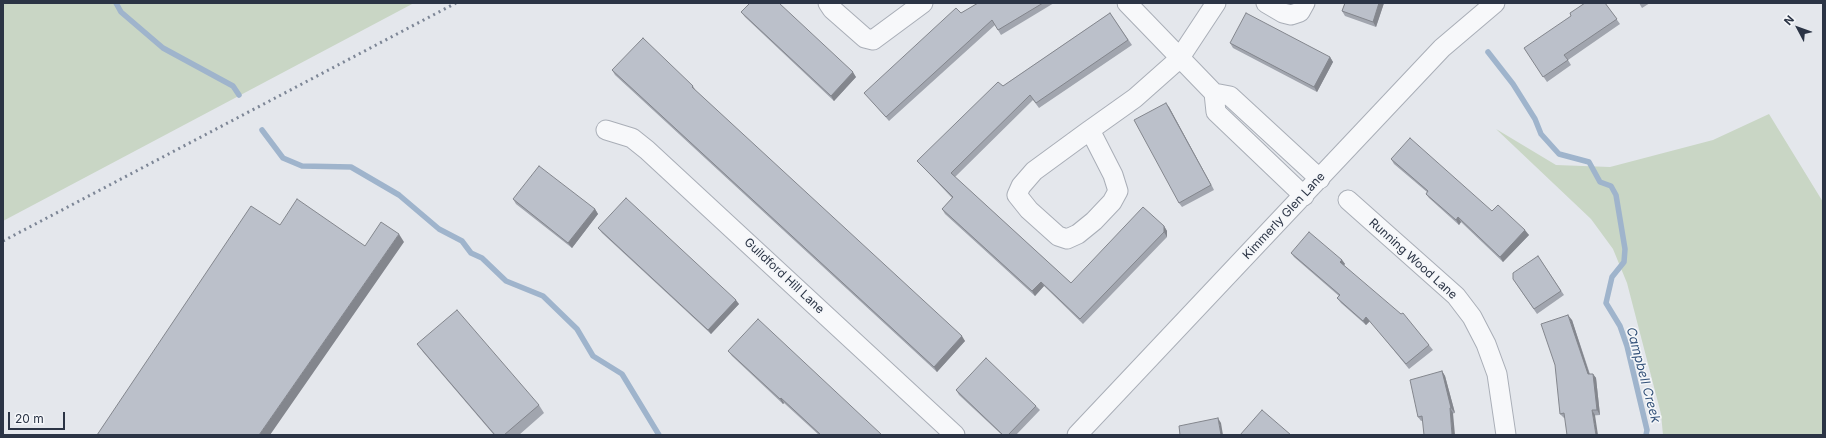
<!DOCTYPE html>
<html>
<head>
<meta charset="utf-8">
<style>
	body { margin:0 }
	#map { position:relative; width:1826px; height:438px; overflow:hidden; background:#e4e7ec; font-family:Inter,sans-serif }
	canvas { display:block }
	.frame { position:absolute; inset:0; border:4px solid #2b3445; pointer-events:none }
	.north { position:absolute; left:1778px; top:8px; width:40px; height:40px; -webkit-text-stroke:3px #f4f6f9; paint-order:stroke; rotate:311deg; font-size:11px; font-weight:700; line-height:16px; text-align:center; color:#2b3445 }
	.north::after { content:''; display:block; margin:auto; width:14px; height:18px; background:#2b3445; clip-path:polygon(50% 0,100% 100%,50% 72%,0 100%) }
	.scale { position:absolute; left:8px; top:412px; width:57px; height:18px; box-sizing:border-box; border:2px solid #2b3445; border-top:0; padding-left:5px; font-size:12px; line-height:14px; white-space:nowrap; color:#2b3445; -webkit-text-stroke:3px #f4f6f9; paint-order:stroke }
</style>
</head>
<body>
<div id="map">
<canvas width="1826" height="438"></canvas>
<div class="frame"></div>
<div class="north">N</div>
<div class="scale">20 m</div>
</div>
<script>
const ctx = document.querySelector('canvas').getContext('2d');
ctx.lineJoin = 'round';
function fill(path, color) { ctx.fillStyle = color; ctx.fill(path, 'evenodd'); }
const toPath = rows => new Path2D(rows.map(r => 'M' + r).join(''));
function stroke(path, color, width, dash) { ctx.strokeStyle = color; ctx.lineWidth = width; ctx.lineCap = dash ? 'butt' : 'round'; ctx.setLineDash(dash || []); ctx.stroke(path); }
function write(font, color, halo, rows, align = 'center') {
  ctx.font = font + ' Inter,sans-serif'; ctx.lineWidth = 3; ctx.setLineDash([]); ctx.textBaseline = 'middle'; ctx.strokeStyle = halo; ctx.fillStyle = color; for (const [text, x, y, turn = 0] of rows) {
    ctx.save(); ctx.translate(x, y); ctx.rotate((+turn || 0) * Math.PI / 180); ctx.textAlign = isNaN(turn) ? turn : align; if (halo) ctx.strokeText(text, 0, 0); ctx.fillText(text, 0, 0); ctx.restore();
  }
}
fill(toPath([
	[3,3,414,3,3,221],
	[1769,114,1823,202,1823,435,1663,435,1661,414,1627,283,1613,249,1591,219,1496,129,1556,165,1610,167,1713,140]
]), '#c9d6c5');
stroke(toPath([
	[116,3,121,12,163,48,233,86,239,95],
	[1488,52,1513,84,1535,119,1541,134,1559,154,1589,162,1600,182,1611,186,1616,195,1625,249,1624,262,1612,277,1606,303,1620,326,1627,346,1647,430,1646,435],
	[262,130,283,158,302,166,351,167,399,195,439,229,462,241,471,253,482,258,506,281,543,296,577,329,593,356,622,374,659,435]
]), '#9fb4cc', 5.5);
const minor = toPath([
	[828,3,832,9,865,38,873,40,923,3],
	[1127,3,1214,93,1230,96,1320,179],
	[1266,3,1283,13,1291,15,1300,12,1305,3],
	[1214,93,1216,112,1304,196],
	[606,130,632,138,647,150,955,435],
	[1090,130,1113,175,1118,191,1112,202,1094,221,1078,234,1067,239,1058,236,1029,210,1017,195,1021,186,1034,171,1090,130],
	[1090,130,1135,98,1179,59,1216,3],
	[1348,200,1456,296,1472,317,1486,344,1497,374,1506,435],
	[1077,435,1442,48,1495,3]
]);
stroke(minor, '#a9aeb7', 21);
stroke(minor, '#f7f8fa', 19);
stroke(toPath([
	[3,241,456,3]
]), '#7d8696', 3, [2, 4]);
fill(toPath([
	[978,3,1054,3,1001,35,995,25,889,121,868,97,864,93,961,13],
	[1345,3,1384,3,1376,27,1345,16,1342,11],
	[1605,3,1620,24,1568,60,1571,65,1547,82,1524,48],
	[1639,3,1650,3,1642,8],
	[741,12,856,77,834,101,745,17],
	[1110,13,1132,45,1039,108,1033,100,955,177,1071,283,1164,226,1167,231,1167,237,1083,324,1044,286,1035,296,945,214,942,209,952,198,921,165,917,161,1003,86],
	[1230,43,1330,57,1333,62,1317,92,1233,48],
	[612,70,693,86,696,91,965,341,937,372,615,75],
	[1169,107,1214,190,1182,207,1179,203],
	[1391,159,1492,211,1529,235,1503,262,1461,222,1459,225,1429,198,1426,194,1427,192,1394,164],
	[513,199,595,209,598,214,572,248,516,204],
	[598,228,739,304,711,334,602,233],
	[1291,253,1342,260,1345,264,1344,265,1429,345,1433,350,1409,369,1370,321,1366,325,1341,303,1337,298,1339,296,1294,257],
	[1538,256,1564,295,1537,314,1513,279],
	[1572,320,1590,374,1593,374,1596,378,1600,415,1564,418,1560,414],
	[417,344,539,405,544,413,519,435,494,435,423,352],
	[728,351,882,435,819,435,784,403,783,404,732,356],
	[1442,371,1445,376,1455,413,1421,421,1418,417],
	[956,390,1036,406,1040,410,1016,435,1002,435,959,395]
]), '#a1a5ae');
fill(toPath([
	[1379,3,1384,3,1376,27,1373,22],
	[1330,57,1333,62,1317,92,1314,87],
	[853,72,856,77,834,101,831,96],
	[1166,103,1169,107,1214,190,1211,185],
	[595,209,598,214,572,248,568,243],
	[1458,217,1461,222,1459,225,1456,220],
	[1164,226,1167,231,1167,237,1164,232],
	[1525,230,1529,235,1503,262,1500,257],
	[399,234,404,242,270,435,259,435],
	[1342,260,1345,264,1343,266,1340,262],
	[1041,282,1044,286,1035,296,1032,291],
	[736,300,739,304,711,334,708,330],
	[1568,315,1572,320,1591,379,1588,374],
	[1366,317,1370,321,1366,325,1363,321],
	[962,336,965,341,937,372,934,367],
	[1442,371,1445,376,1455,413,1451,408],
	[1593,374,1596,378,1600,415,1597,410],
	[781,398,784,403,783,404,780,399],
	[1450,408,1453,413,1455,435,1452,435],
	[1592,410,1595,415,1598,435,1596,435],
	[1218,418,1221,423,1223,435,1221,435]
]), '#83868d');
const building = toPath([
	[750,3,779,3,853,72,831,96,741,12,750,3],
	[978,3,1043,3,998,30,992,20,886,117,864,93,956,8,961,13,978,3],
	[1345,3,1379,3,1373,22,1342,11,1345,3],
	[1585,3,1605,3,1617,19,1564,55,1568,60,1543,77,1524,48,1571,16,1570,13,1585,3],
	[1110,13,1128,40,1036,103,1030,95,951,173,1071,283,1143,207,1164,226,1164,232,1080,319,1041,282,1032,291,942,209,953,197,917,161,998,82,1003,86,1110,13],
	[1246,13,1330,57,1314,87,1230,43,1246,13],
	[643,38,693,86,692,87,962,336,934,367,612,70,643,38],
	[1166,103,1211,185,1179,203,1134,120,1166,103],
	[1410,138,1492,211,1498,205,1525,230,1500,257,1458,217,1456,220,1426,194,1428,191,1391,159,1410,138],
	[539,166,595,209,568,243,513,199,539,166],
	[626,198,736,300,708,330,598,228,626,198],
	[297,199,365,246,381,222,399,234,259,435,97,435,251,206,280,225,297,199],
	[1309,232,1342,260,1340,262,1401,314,1403,313,1429,345,1406,364,1366,317,1363,321,1337,298,1340,295,1291,253,1309,232],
	[1538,256,1561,291,1534,309,1513,279,1513,273,1538,256],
	[457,310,539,405,504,435,495,435,417,344,457,310],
	[1568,315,1588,374,1593,374,1597,410,1592,410,1596,435,1567,435,1564,413,1560,414,1555,365,1541,324,1568,315],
	[758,319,882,435,821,435,781,398,780,399,728,351,758,319],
	[986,358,1036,406,1008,435,1003,435,956,390,986,358],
	[1442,371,1451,408,1450,408,1452,435,1424,435,1422,416,1418,417,1410,380,1442,371],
	[1262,410,1291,435,1240,435,1262,410],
	[1218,418,1221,435,1180,435,1179,426,1218,418]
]);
fill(building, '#bbc0ca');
stroke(building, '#83868d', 1);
write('12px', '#2b3445', '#f4f6f9', [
	["Kimmerly Glen Lane",1284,216,-47],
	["Running Wood Lane",1413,259,42],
	["Guildford Hill Lane",784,276,43]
]);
write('italic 13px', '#34527a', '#f4f6f9', [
	["Campbell Creek",1643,375,75]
]);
</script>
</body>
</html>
